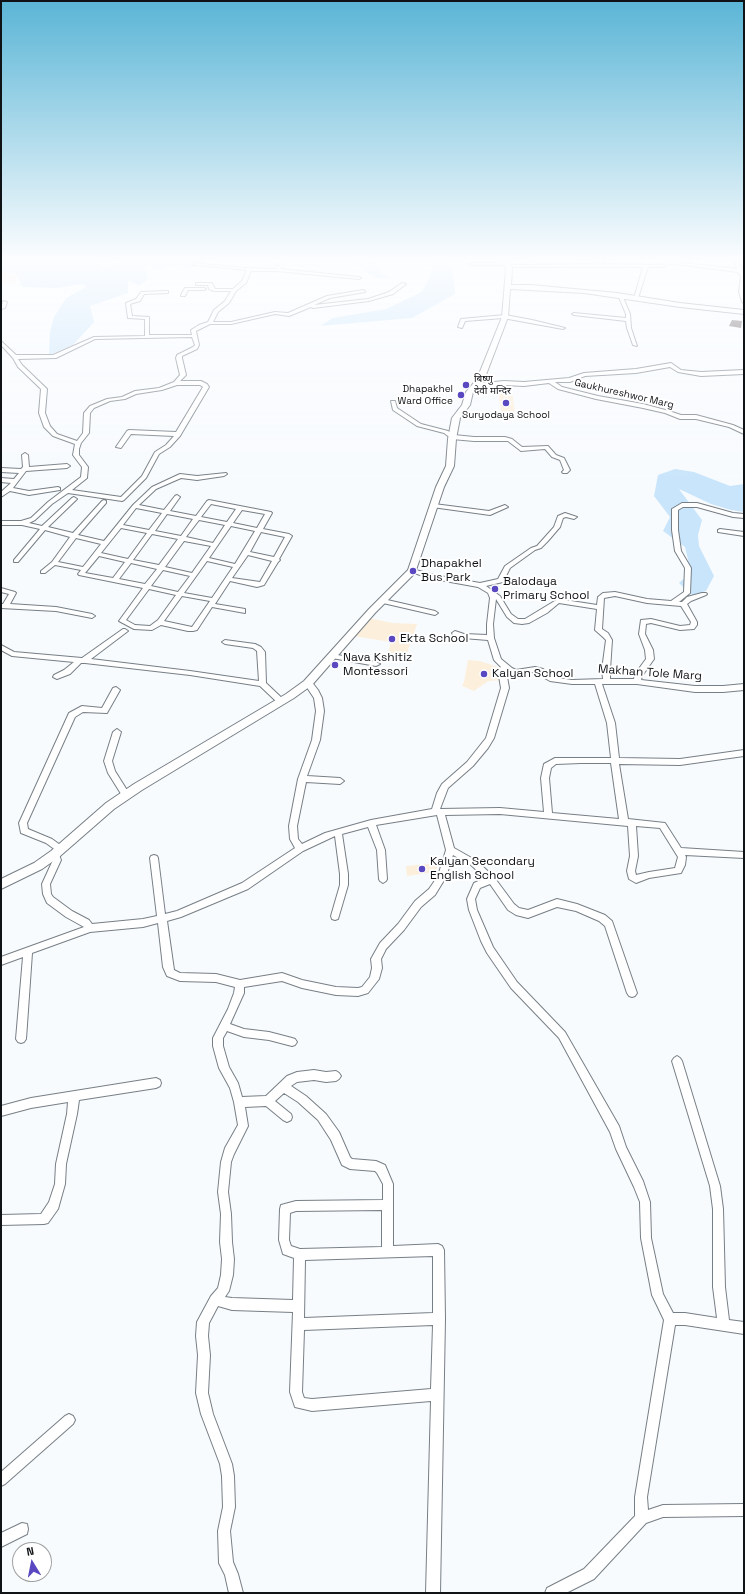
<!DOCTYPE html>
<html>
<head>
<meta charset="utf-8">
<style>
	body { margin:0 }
	#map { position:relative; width:745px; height:1594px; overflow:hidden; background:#f8fbfe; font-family:"Space Grotesk",sans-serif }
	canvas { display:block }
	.frame { position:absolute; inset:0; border:2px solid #101316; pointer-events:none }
	.north { position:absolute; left:12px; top:1542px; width:40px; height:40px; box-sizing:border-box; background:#fff; border:1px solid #9fa1a2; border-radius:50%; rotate:350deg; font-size:11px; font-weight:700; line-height:16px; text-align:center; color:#101316 }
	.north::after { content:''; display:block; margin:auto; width:14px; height:18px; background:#5948c0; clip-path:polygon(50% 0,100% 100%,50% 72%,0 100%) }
</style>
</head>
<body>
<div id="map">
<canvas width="745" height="1594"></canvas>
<div class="frame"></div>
<div class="north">N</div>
</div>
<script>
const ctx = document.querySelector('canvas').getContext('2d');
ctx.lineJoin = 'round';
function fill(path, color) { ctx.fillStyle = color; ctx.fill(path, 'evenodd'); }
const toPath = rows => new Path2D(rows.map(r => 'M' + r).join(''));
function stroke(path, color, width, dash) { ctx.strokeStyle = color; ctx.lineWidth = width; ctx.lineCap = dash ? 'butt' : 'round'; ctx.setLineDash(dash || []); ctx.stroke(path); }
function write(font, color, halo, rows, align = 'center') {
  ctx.font = font + ' "Space Grotesk","Noto Sans Devanagari",sans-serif'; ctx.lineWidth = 4; ctx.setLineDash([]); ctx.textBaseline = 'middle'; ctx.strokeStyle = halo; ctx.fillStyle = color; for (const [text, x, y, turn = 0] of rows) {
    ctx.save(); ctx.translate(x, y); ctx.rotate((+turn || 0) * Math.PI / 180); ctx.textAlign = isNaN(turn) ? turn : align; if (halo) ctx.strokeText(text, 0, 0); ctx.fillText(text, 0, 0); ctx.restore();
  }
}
fill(toPath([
	[1,269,17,270,15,283,1,283],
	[511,384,515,412,501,412,497,385],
	[368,618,393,623,417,624,406,656,388,653,391,642,353,636],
	[468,660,480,661,501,668,504,680,488,681,474,691,462,686,464,682],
	[438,863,436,872,407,876,406,866]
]), '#fcefdb');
fill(toPath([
	[36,257,87,257,104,267,111,267,130,258,137,257,204,257,198,261,197,264,188,269,174,266,157,270,148,266,144,266,148,279,139,286,128,280,128,293,90,306,94,322,73,345,49,355,50,332,54,317,66,298,86,287,84,284,56,288,22,287,17,274,1,271,1,261,11,259,33,261],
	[348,257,364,257,370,261,376,262,379,265,380,271,390,278,377,278,365,271],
	[432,257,443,257,453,267,455,294,412,318,320,326,333,318,386,309,422,292,429,278,434,261],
	[675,469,694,472,730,486,744,484,744,512,731,510,711,504,679,489,702,520,698,535,699,546,714,576,706,591,692,595,679,583,691,572,685,547,663,531,670,517,654,496,658,475]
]), '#c9e5fb');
fill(toPath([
	[732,320,742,321,741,328,729,326]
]), '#564b4e');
const street = toPath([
	[285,257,289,257,280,269,359,277,361,278,359,279,277,271,251,271,246,283,236,291,229,303,218,312,213,322,231,322,275,312,288,313,327,296,363,290,365,291,365,292,330,298,314,305,368,299,389,292,402,283,406,284,393,294,369,301,313,308,311,307,289,316,275,314,231,324,210,324,196,331,199,345,197,349,182,356,182,358,186,375,180,381,201,381,207,384,209,387,180,436,170,447,159,454,146,478,124,500,122,501,68,493,52,504,35,520,29,523,42,526,72,498,74,497,77,499,76,500,48,527,73,533,102,501,104,500,106,501,106,503,78,535,104,541,133,505,152,487,180,474,197,476,226,473,227,474,224,476,197,480,181,478,156,489,139,505,164,510,175,496,177,495,180,497,170,511,196,516,207,501,209,500,271,512,272,513,263,529,289,534,292,536,279,559,280,560,278,562,264,585,257,587,230,581,215,604,245,609,245,613,212,607,197,630,193,631,188,631,161,625,152,630,134,629,119,621,143,588,79,575,78,574,81,570,55,565,45,573,41,573,41,571,52,562,70,537,45,530,18,562,14,562,14,560,40,529,22,525,1,525,1,521,21,521,31,518,48,502,81,477,82,467,73,455,75,444,53,436,44,427,39,413,41,389,18,367,13,358,1,345,1,341,16,355,53,355,94,337,145,336,145,319,128,318,126,303,136,299,141,292,166,291,168,291,168,293,144,294,140,301,130,304,132,316,149,317,149,335,192,335,191,330,199,325,208,322,214,310,225,301,231,291,214,291,209,289,208,285,196,285,196,283,212,283,215,289,233,289,242,281,247,270,195,265,193,265,193,263,243,268,276,269,285,257],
	[192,337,195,345,193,347,177,355,176,358,180,375,174,382,159,388,135,391,122,397,107,399,90,406,84,413,83,433,77,441,57,434,50,426,45,413,47,389,22,365,18,359,56,358,95,339,192,337],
	[177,385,200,385,203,387,176,432,129,430,127,431,116,447,121,448,131,434,174,436,166,445,155,452,142,476,121,497,72,490,87,478,88,467,79,455,79,449,81,443,89,433,90,413,94,408,110,401,125,399,136,394,162,390,177,385],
	[211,504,236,509,227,522,201,517,211,504],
	[136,508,162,513,149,530,123,525,136,508],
	[242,510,265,514,257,528,233,523,242,510],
	[167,514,193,519,181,536,155,531,167,514],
	[199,520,225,525,213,543,186,537,199,520],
	[231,526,255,531,235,564,209,558,231,526],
	[121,528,147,533,128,559,101,553,121,528],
	[261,532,285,537,274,557,250,552,261,532],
	[152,534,178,539,159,565,133,560,152,534],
	[76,538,101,544,83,567,58,562,76,538],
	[184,541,211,546,192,573,165,567,184,541],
	[248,555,272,561,260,582,232,578,248,555],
	[99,556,125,562,113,578,85,573,99,556],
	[207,561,233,567,212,598,184,593,207,561],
	[131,563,157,569,145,584,119,579,131,563],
	[163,570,190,576,178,592,151,586,163,570],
	[149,589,176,595,158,620,150,626,135,625,126,620,149,589],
	[182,596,210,601,192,627,164,621,182,596],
	[600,257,604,257,604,264,662,265,666,261,737,269,732,257,736,257,742,269,744,270,744,303,742,302,739,292,741,277,738,272,667,263,664,267,648,267,638,298,636,299,634,298,643,267,508,267,506,265,472,265,470,264,472,263,507,263,509,265,600,264,600,257],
	[185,288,204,288,206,289,204,290,188,290,185,296,181,296,181,295,185,288],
	[620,294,622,295,630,314,631,328,637,346,633,345,627,328,626,321,574,315,572,314,574,313,626,318,626,314,618,295,620,294],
	[3,301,7,302,5,308,1,309,3,301],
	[505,315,532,320,565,328,563,329,503,318,465,321,462,328,458,327,461,319,505,315],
	[671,363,681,370,701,372,744,370,744,374,701,376,678,372,670,367,636,373,585,376,570,382,555,382,562,387,598,396,643,404,669,411,681,415,696,415,733,425,744,430,744,434,729,427,696,419,680,419,665,413,643,408,596,399,558,389,549,383,524,386,504,385,475,388,472,386,475,384,504,381,524,382,569,378,584,373,636,369,671,363],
	[391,401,395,401,397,408,421,424,448,431,454,435,474,437,505,437,512,439,522,447,548,446,556,455,564,458,570,470,567,473,563,473,562,472,564,470,560,460,552,457,545,449,521,451,508,441,474,441,452,439,444,433,417,426,393,410,391,401],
	[25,453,28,455,29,467,67,464,70,466,67,468,26,471,13,488,29,491,58,487,60,488,60,490,29,495,10,491,1,497,1,492,11,483,1,482,1,478,14,479,19,473,1,472,1,468,21,469,23,467,22,455,25,453],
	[682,503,697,503,733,513,744,514,744,518,733,517,697,507,683,507,678,510,678,530,681,551,691,568,690,593,679,602,682,602,687,597,702,593,706,593,707,594,706,595,691,601,687,604,697,622,697,625,694,629,680,630,651,623,646,624,645,634,653,650,654,659,642,676,641,680,695,686,723,686,744,684,744,690,723,692,695,692,637,684,602,684,615,723,619,758,680,759,744,750,744,756,680,765,619,764,628,819,665,823,681,848,744,852,744,858,685,855,686,857,685,865,681,873,649,878,636,883,629,879,627,871,630,856,628,826,500,814,445,815,454,848,477,861,494,877,514,904,519,908,528,910,557,899,577,904,605,915,612,921,637,993,635,996,632,997,629,996,627,993,605,926,599,921,576,911,557,907,528,918,516,915,508,910,490,884,480,888,475,899,477,910,493,947,517,982,565,1032,619,1126,626,1147,643,1181,650,1202,651,1238,663,1294,673,1313,685,1313,717,1318,713,1287,713,1209,710,1186,672,1061,674,1058,677,1056,680,1058,682,1061,720,1186,723,1209,725,1287,729,1320,744,1322,744,1334,685,1325,675,1325,647,1497,648,1510,663,1505,744,1504,744,1516,663,1517,646,1523,594,1579,566,1593,545,1593,547,1588,584,1569,635,1516,635,1497,664,1320,652,1295,641,1238,640,1202,634,1187,616,1149,610,1132,559,1038,511,988,487,953,481,941,469,910,467,899,474,883,485,878,471,865,453,855,446,877,435,895,421,907,404,930,386,949,381,959,382,968,379,979,368,993,358,996,336,995,302,988,282,981,244,987,244,993,230,1024,244,1029,269,1032,292,1038,295,1039,297,1042,295,1045,292,1046,269,1040,244,1037,227,1031,223,1038,223,1046,229,1067,238,1083,242,1097,266,1096,287,1076,297,1072,314,1070,326,1072,336,1071,339,1073,341,1076,339,1079,336,1081,326,1082,314,1080,297,1082,291,1086,306,1096,326,1114,339,1132,350,1157,352,1159,376,1161,385,1165,393,1184,393,1246,438,1244,442,1246,444,1250,445,1319,440,1593,426,1593,431,1401,312,1411,295,1407,290,1392,293,1312,232,1310,218,1306,209,1323,208,1336,210,1355,208,1393,213,1414,232,1464,234,1476,235,1507,230,1531,233,1562,238,1574,243,1593,229,1593,225,1575,219,1563,218,1531,223,1507,222,1476,220,1464,201,1414,196,1393,198,1355,196,1336,197,1322,211,1296,218,1288,221,1275,222,1259,220,1242,221,1214,218,1192,221,1162,225,1148,238,1125,234,1102,230,1088,219,1068,213,1046,213,1038,228,1009,234,993,235,987,216,982,180,981,167,976,163,967,158,923,143,927,90,932,32,953,26,1039,24,1042,21,1043,18,1042,16,1039,23,957,1,965,1,957,84,927,66,917,47,903,43,894,42,884,53,860,51,854,52,852,57,851,46,843,21,833,19,823,69,713,82,706,102,708,113,688,116,687,120,690,107,713,83,712,75,717,27,823,28,829,52,839,63,847,64,849,63,851,58,852,61,860,50,884,51,894,53,897,72,911,89,920,92,924,143,919,157,916,150,858,151,856,154,855,157,856,158,858,165,914,177,911,242,883,295,848,290,839,289,826,298,779,312,740,316,711,314,698,304,683,308,680,311,681,318,690,322,698,324,711,320,740,307,776,340,778,344,781,340,784,306,782,297,826,298,839,302,844,325,833,371,820,432,809,437,793,442,784,467,762,486,738,501,688,498,670,501,667,494,660,488,640,463,638,453,635,452,633,455,631,464,634,487,635,487,624,490,598,488,593,478,587,434,579,410,572,410,570,412,569,434,575,480,583,498,579,505,566,531,548,537,546,554,527,558,516,565,513,577,517,574,519,566,517,563,518,560,527,548,541,541,548,535,550,510,568,503,582,486,586,500,596,511,614,518,619,525,619,558,599,597,605,598,597,603,593,615,592,647,599,671,601,684,592,685,568,675,551,672,530,672,509,682,503],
	[615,596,647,603,681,606,691,622,690,625,680,626,651,619,641,620,639,634,645,650,646,659,635,674,634,679,610,679,610,670,612,640,608,633,602,629,604,598,615,596],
	[496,599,507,617,514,623,522,624,529,623,547,613,559,603,597,609,595,630,603,637,606,640,602,670,603,679,572,680,552,677,543,669,535,667,516,670,512,668,501,659,494,638,493,624,496,599],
	[506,671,516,674,534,672,550,681,572,684,595,684,607,723,611,758,555,758,544,764,541,778,544,812,500,808,440,809,448,788,473,766,488,748,494,738,509,688,506,671],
	[581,763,611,763,619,819,552,813,549,778,551,768,556,764,581,763],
	[437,815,446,850,438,876,429,889,415,901,398,924,380,943,371,959,372,968,370,977,362,987,358,988,336,987,302,980,282,973,240,980,216,974,180,973,174,970,167,921,181,917,248,889,303,851,335,836,340,874,340,885,331,916,332,919,335,920,338,919,348,885,348,874,342,834,368,827,377,850,379,879,380,881,383,883,386,881,387,879,385,850,376,825,437,815],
	[636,826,660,828,678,857,675,868,649,872,636,875,635,871,638,856,636,826],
	[284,1093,298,1102,318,1120,331,1140,342,1165,350,1169,375,1171,377,1173,383,1184,383,1200,296,1201,281,1205,280,1209,279,1240,283,1254,294,1258,293,1300,232,1298,225,1297,229,1291,233,1275,234,1259,232,1242,231,1214,228,1192,231,1162,234,1154,248,1126,245,1107,266,1106,283,1120,287,1122,291,1120,292,1117,291,1114,275,1101,284,1093],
	[382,1210,382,1247,300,1249,291,1246,289,1240,290,1213,296,1211,382,1210],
	[433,1256,433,1313,304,1318,305,1260,433,1256],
	[433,1325,431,1389,312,1399,304,1398,302,1392,304,1330,433,1325],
	[434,504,489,511,505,505,508,507,490,515,432,507,432,505,434,504],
	[720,529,744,532,744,536,718,532,718,530,720,529],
	[1,588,15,592,16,593,10,604,56,607,92,614,95,616,92,618,56,611,1,608,1,604,3,604,9,594,1,592,1,588],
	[381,599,383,599,435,611,438,613,435,615,383,603,381,603,381,599],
	[123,629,125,629,128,631,91,659,190,671,259,681,257,651,253,648,225,644,222,642,225,640,255,644,261,647,265,652,266,683,285,701,284,703,278,703,260,686,190,675,85,663,81,663,70,674,57,679,53,677,54,675,64,670,74,662,12,656,1,650,1,645,14,652,82,658,123,629],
	[330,654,332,654,376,662,380,664,376,666,332,658,328,656,330,654],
	[117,729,121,732,112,761,115,771,130,795,129,797,126,798,123,797,108,773,104,761,113,732,117,729],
	[156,1078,160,1080,161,1083,160,1086,156,1088,79,1100,77,1114,66,1164,65,1184,58,1209,48,1223,44,1224,1,1225,1,1215,41,1214,49,1202,55,1184,56,1164,67,1114,68,1102,31,1108,1,1116,1,1106,31,1098,156,1078],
	[69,1414,73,1416,75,1420,73,1424,5,1484,1,1486,1,1472,65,1416,69,1414],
	[22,1523,27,1524,28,1529,27,1534,1,1547,1,1533,22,1523]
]);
const secondary = toPath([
	[501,257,507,257,512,269,511,285,531,285,617,293,680,303,744,310,744,314,680,307,584,293,510,289,508,317,484,380,473,392,470,405,460,418,456,439,454,466,444,487,415,573,375,613,312,685,294,698,142,790,114,809,59,857,42,869,1,889,1,879,34,863,51,851,106,803,134,784,286,694,304,681,369,609,408,570,436,487,446,466,448,439,452,418,462,405,466,392,477,379,502,317,506,269,501,257]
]);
stroke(street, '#777f86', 2);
stroke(secondary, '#777f86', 2);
fill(street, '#fff');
fill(secondary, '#fff');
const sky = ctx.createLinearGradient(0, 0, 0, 480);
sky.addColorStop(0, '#5ab5d6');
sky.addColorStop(0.54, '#fcfdff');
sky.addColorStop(1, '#fcfdff00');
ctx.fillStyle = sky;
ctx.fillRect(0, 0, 745, 480);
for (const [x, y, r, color] of [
	[466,385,4,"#5948c0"],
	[461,395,4,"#5948c0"],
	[506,403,4,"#5948c0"],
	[413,571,4,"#5948c0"],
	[495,589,4,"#5948c0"],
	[392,639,4,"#5948c0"],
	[335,665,4,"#5948c0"],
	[484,674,4,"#5948c0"],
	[422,869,4,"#5948c0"]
]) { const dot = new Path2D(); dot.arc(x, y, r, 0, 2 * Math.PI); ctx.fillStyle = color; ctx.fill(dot); stroke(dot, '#fff', 1.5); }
write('10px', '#101316', '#fff', [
	["बिष्णु",474,379],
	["देवी मन्दिर",474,391],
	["Dhapakhel",453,389,"right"],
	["Ward Office",453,401,"right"],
	["Suryodaya School",506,415,"center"]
], 'left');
write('10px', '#101316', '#fff', [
	["Gaukhureshwor Marg",624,394,13]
]);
write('12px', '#101316', '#fff', [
	["Dhapakhel",421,564],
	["Bus Park",421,578],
	["Balodaya",503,582],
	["Primary School",503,596],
	["Ekta School",400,639],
	["Nava Kshitiz",343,658],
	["Montessori",343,672],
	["Kalyan School",492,674],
	["Kalyan Secondary",430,862],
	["English School",430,876]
], 'left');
write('12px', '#101316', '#fff', [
	["Makhan Tole Marg",650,673,4]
]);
</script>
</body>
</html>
